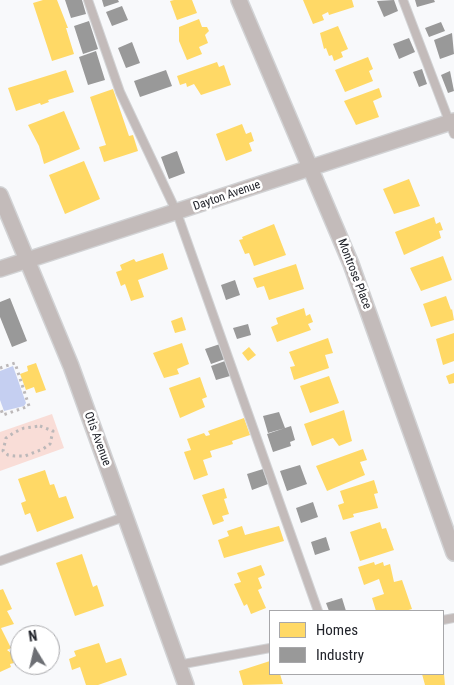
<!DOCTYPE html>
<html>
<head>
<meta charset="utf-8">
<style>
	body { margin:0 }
	#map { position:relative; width:454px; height:685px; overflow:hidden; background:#f8f9fb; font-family:"Roboto Condensed",sans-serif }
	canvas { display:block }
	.legend { position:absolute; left:269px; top:610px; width:175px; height:65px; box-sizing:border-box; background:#fff; border:1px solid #a7a7aa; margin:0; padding:6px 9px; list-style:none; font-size:15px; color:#22242b }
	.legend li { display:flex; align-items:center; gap:10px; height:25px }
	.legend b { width:25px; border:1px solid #a7a7aa }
	.north { position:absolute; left:10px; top:625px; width:50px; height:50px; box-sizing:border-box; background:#fff; border:1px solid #a7a7aa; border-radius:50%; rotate:351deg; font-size:14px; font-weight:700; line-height:20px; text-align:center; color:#22242b }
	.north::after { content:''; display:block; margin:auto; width:18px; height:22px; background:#6d6f74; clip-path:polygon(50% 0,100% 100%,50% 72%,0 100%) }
</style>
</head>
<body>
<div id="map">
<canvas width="454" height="685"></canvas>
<ul class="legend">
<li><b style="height:14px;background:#ffd966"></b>Homes</li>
<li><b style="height:14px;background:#999"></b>Industry</li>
</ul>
<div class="north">N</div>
</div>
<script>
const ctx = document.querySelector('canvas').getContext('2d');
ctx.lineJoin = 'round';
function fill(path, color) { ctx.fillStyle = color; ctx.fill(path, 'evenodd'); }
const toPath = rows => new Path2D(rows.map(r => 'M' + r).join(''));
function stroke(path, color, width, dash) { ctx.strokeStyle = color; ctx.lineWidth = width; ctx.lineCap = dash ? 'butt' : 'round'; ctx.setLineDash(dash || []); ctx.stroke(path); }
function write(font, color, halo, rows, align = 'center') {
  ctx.font = font + ' "Roboto Condensed",sans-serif'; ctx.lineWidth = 5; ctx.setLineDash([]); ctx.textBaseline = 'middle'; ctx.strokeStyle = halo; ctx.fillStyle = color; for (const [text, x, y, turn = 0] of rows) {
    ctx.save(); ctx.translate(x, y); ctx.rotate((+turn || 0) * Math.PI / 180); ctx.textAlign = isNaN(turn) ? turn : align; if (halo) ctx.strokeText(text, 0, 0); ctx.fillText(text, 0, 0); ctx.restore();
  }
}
fill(toPath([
	[52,414,64,448,0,471,0,432]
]), '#f9ddd7');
fill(toPath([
	[13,366,26,403,24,406,4,411,0,400,0,371]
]), '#c5cff1');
fill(toPath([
	[43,0,57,0,68,28,66,28,74,54,52,61,33,3],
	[174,0,192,0,197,13,177,20,170,1],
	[303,0,352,0,354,7,329,15,328,12,322,15,324,20,313,24],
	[199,19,202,27,207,27,209,31,205,35,208,43,199,47,202,54,187,60,179,41,179,27],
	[338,26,348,49,341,52,343,57,334,61,332,55,329,56,326,48,324,49,320,33],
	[368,57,373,69,369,71,373,81,345,92,335,70],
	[217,62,219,67,224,65,231,85,201,95,194,84,187,87,186,83,180,85,177,76],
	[66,70,74,92,48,100,49,102,41,105,40,103,16,111,8,88],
	[379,88,382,97,373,101,379,117,356,125,344,101],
	[113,89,129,136,133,135,138,151,104,162,99,147,106,145,90,97],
	[64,111,80,149,44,164,39,146,28,125],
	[242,124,246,134,251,132,254,141,249,143,252,151,226,161,216,134],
	[84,161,100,199,65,214,49,175],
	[409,179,420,206,394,214,383,189],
	[434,217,436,224,440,222,443,230,439,231,441,238,404,255,395,232],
	[274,224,286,255,254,266,249,253,245,254,239,240,243,239,242,237],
	[163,253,168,269,138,280,144,297,131,301,125,284,121,286,116,272,122,270,120,265,134,259,136,262],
	[443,256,452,280,421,291,410,268],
	[296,264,304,289,269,300,264,286,257,288,253,278],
	[446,296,451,310,452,309,454,320,431,327,423,304],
	[304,308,306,316,310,314,313,322,308,324,311,330,277,342,271,327,278,324,276,318],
	[182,317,186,330,175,333,171,321],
	[454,333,454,361,443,365,436,339],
	[328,338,333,353,325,355,329,368,294,380,290,367,295,366,289,352],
	[182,343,189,364,177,369,179,374,164,378,153,353],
	[249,347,256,355,248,361,242,353],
	[36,363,46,390,36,393,34,387,26,390,20,374,28,371,27,366],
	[454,373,454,383,449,384,446,376],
	[329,376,339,403,310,413,300,386],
	[200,377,207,397,202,399,205,407,180,418,169,388],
	[344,410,352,441,339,446,333,438,312,446,304,424],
	[244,418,250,435,232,441,233,444,210,451,212,457,203,460,208,475,194,480,184,452,191,450,187,439,204,433,206,436,210,435,208,431],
	[363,449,367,460,360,462,365,475,327,491,316,466],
	[45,470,50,485,54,484,59,498,66,496,74,518,37,532,30,513,25,515,21,503,26,501,18,479],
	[374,480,378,493,374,494,378,508,353,514,354,517,343,520,338,505,344,503,340,491],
	[224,488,227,498,224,499,229,514,222,516,224,521,213,525,202,495],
	[380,522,382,529,386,528,394,550,360,561,350,532],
	[242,526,245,535,279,526,284,541,224,558,218,540,229,536,227,531],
	[82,554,93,587,97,585,104,606,75,616,56,563],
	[374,562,375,565,383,562,384,566,390,564,394,582,402,580,412,609,405,611,376,611,372,598,384,594,379,579,364,585,358,567],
	[261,565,265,575,258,578,262,588,258,590,266,608,251,614,247,604,244,606,234,584,241,582,237,573],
	[3,589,12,609,7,611,14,624,1,628,11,648,7,650,11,653,14,663,10,664,11,667,0,672,0,590],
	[99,643,106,663,121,658,127,675,98,685,86,685,80,667,72,670,69,659,76,656,74,651],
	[270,661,270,674,280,674,283,684,243,685,239,671],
	[422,674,444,674,445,685,425,685]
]), '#ffd966');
fill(toPath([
	[65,0,82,0,86,14,71,18],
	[102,0,118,0,119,2,104,7],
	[394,0,398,11,384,17,377,1],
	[415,0,434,0,435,2,417,7],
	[122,6,128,20,112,26,106,12],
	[89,21,98,49,83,54,74,26],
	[441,22,445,31,429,37,425,28],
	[452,33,454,54,440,59,434,40],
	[409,38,415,52,399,59,393,44],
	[132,42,140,63,126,68,118,48],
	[96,51,105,80,88,85,79,57],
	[422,69,427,84,419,87,413,72],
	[166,70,172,86,140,97,134,81],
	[450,71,454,91,448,93,441,75],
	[177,151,185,173,169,179,161,157],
	[235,280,240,295,226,300,221,285],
	[10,298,27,341,12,347,0,317,0,302],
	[248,324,251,335,237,339,233,328],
	[220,344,225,359,211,364,205,349],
	[225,361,230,376,216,380,211,366],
	[279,412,285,428,268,433,263,416],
	[291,426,295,440,290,442,291,446,273,452,267,434],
	[300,465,307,484,287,491,280,471],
	[263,469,268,484,252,490,247,474],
	[313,502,318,517,301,523,296,508],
	[326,537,330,550,315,555,311,542],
	[342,598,346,611,329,611,326,603]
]), '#999');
const service = toPath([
	[88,0,120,92,177,213,318,611],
	[403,0,454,134],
	[0,561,124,517],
	[443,620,454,618],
	[178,665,270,648]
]);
const minor = toPath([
	[239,0,351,264,454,553],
	[0,195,71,366,186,685],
	[0,269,454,121]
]);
stroke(service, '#d2d3d5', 10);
stroke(minor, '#d2d3d5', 18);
stroke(toPath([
	[0,368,15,363,29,406,3,415,0,407],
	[40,426,53,431,50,444,43,449,25,456,15,456,8,455,3,451,6,438,15,432,24,428,40,426]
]), '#bcb8b9', 3, [2.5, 4]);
stroke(service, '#c3bbba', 8);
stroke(minor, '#c3bbba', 15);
write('12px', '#22242b', '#fff', [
	["Dayton Avenue",227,196,-19],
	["Montrose Place",354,274,69],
	["Otis Avenue",97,439,70]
]);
</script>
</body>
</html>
